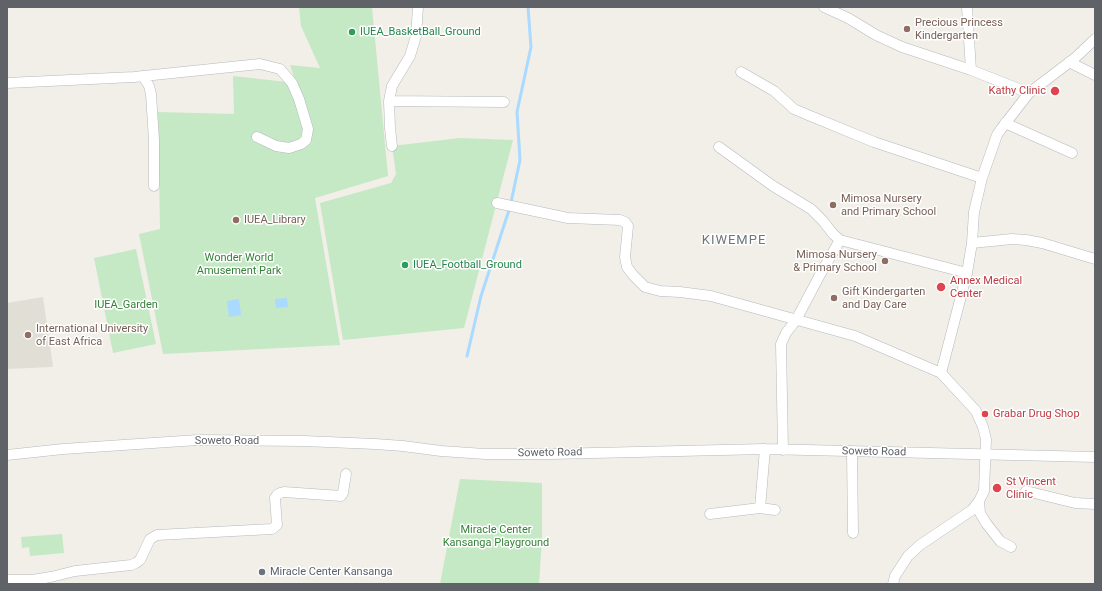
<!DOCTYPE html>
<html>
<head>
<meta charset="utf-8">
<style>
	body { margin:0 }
	#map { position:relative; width:1102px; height:591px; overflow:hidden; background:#f1efe8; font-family:Roboto,sans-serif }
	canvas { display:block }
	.frame { position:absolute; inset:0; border:8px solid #5f6368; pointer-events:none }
</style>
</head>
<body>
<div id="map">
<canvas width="1102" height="591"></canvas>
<div class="frame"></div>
</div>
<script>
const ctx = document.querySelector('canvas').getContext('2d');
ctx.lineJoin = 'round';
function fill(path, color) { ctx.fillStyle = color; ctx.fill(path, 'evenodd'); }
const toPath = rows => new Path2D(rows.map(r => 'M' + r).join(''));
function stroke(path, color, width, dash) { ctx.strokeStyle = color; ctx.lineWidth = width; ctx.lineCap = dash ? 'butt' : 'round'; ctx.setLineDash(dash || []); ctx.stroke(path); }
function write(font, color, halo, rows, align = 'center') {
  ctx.font = font + ' Roboto,sans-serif'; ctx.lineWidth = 3; ctx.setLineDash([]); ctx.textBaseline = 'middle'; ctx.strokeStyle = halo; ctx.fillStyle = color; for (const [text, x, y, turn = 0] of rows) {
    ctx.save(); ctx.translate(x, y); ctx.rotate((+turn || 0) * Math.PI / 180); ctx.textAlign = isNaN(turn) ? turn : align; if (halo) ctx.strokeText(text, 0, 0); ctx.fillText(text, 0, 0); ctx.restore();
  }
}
fill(toPath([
	[43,297,53,366,52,367,7,369,7,303]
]), '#e1ded6');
fill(toPath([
	[299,7,372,7,388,176,315,198,340,345,163,354,139,234,160,229,158,112,234,114,233,76,296,83,290,65,320,68,301,26],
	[460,138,513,140,464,328,343,340,320,203,391,183,396,174,392,146],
	[136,249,156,344,113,353,94,258],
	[460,479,542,483,542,538,539,584,440,584],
	[62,534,64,553,30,556,29,547,22,548,21,537]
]), '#c5e8c5');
fill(toPath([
	[287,298,288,307,276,308,275,299],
	[239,299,241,315,229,317,227,301]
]), '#aadaff');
stroke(toPath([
	[467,356,481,296,510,207,520,160,517,112,531,47,528,7]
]), '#aadaff', 3);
const minor = toPath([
	[824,7,848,18,876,35,902,47,971,70,1029,93],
	[967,7,971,70],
	[1069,62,1095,75],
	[741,72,774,91,794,109,808,115,874,142,982,178],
	[143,76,149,86,151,94,154,140,154,186],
	[7,83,134,77,260,64,280,69,292,83,299,99,308,129,306,140,301,144,289,148,276,146,257,137],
	[389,101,504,102],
	[1005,123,1072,153],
	[392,146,390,128,389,101,392,86,410,56,416,36,418,7],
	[719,147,773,186,811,209,823,221,833,234,840,240,967,273],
	[497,203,568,218,620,220,625,222,628,226,625,257,627,267,633,275,645,287,660,291,680,292,711,296,855,336,941,373],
	[972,243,1012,239,1026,240,1042,243,1095,259],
	[765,449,760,508,775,510],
	[783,450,781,344,786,333,796,320,822,271,840,240],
	[852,451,853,533],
	[7,455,63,449,198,440,304,441,375,444,403,446,441,451,485,454,551,454,765,449,1095,457],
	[1026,491,1075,503,1095,504],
	[979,501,980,513,986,523,1000,541,1011,547],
	[710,514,760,508],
	[7,580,32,580,51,577,75,571,131,565,136,563,140,560,150,539,157,535,272,529,277,525,275,498,277,495,280,493,284,492,341,496,343,493,346,474],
	[893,584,895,576,908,556,920,545,972,510,979,501,984,491,986,439,983,427,976,411,941,373,967,273,972,243,974,212,982,178,997,135,1001,129,1029,93,1075,58,1095,39]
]);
stroke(minor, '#b5b8bc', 11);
stroke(minor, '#fff', 10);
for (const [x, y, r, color] of [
	[907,29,4,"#8d6e63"],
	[352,32,4,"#2e9e5b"],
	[1055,91,5,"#e0444e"],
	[833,205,4,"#8d6e63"],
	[236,220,4,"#8d6e63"],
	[885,261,4,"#8d6e63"],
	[405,265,4,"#2e9e5b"],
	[941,287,5,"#e0444e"],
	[834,298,4,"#8d6e63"],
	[28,335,4,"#8d6e63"],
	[985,414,4,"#e0444e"],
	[997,488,5,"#e0444e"],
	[262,572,4,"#6b7280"]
]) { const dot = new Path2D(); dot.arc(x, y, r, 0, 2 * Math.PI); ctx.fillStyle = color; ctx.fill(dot); stroke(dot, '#fff', 1.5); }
write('11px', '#785e54', '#fff', [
	["Precious Princess",915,23],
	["Kindergarten",915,36],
	["Mimosa Nursery",841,199],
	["and Primary School",841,212],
	["IUEA_Library",244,220],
	["Mimosa Nursery",877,255,"right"],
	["& Primary School",877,268,"right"],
	["Gift Kindergarten",842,292],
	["and Day Care",842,305],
	["International University",36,329],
	["of East Africa",36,342]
], 'left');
write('11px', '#27864d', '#fff', [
	["IUEA_BasketBall_Ground",360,32],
	["IUEA_Football_Ground",413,265]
], 'left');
write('11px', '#be3a42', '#fff', [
	["Kathy Clinic",1046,91,"right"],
	["Annex Medical",950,281],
	["Center",950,294],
	["Grabar Drug Shop",993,414],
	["St Vincent",1006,482],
	["Clinic",1006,495]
], 'left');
write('11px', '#348238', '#fff', [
	["Wonder World",239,258],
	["Amusement Park",239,271],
	["IUEA_Garden",126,305],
	["Miracle Center",496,530],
	["Kansanga Playground",496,543]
]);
write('11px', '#5f6368', '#fff', [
	["Soweto Road",227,441],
	["Soweto Road",874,452,1],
	["Soweto Road",550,453,-1]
]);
write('11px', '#5b616d', '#fff', [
	["Miracle Center Kansanga",270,572]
], 'left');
ctx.letterSpacing = '1px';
write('13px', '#70757a', '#fff', [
	["KIWEMPE",734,241]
]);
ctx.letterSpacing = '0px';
</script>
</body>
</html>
